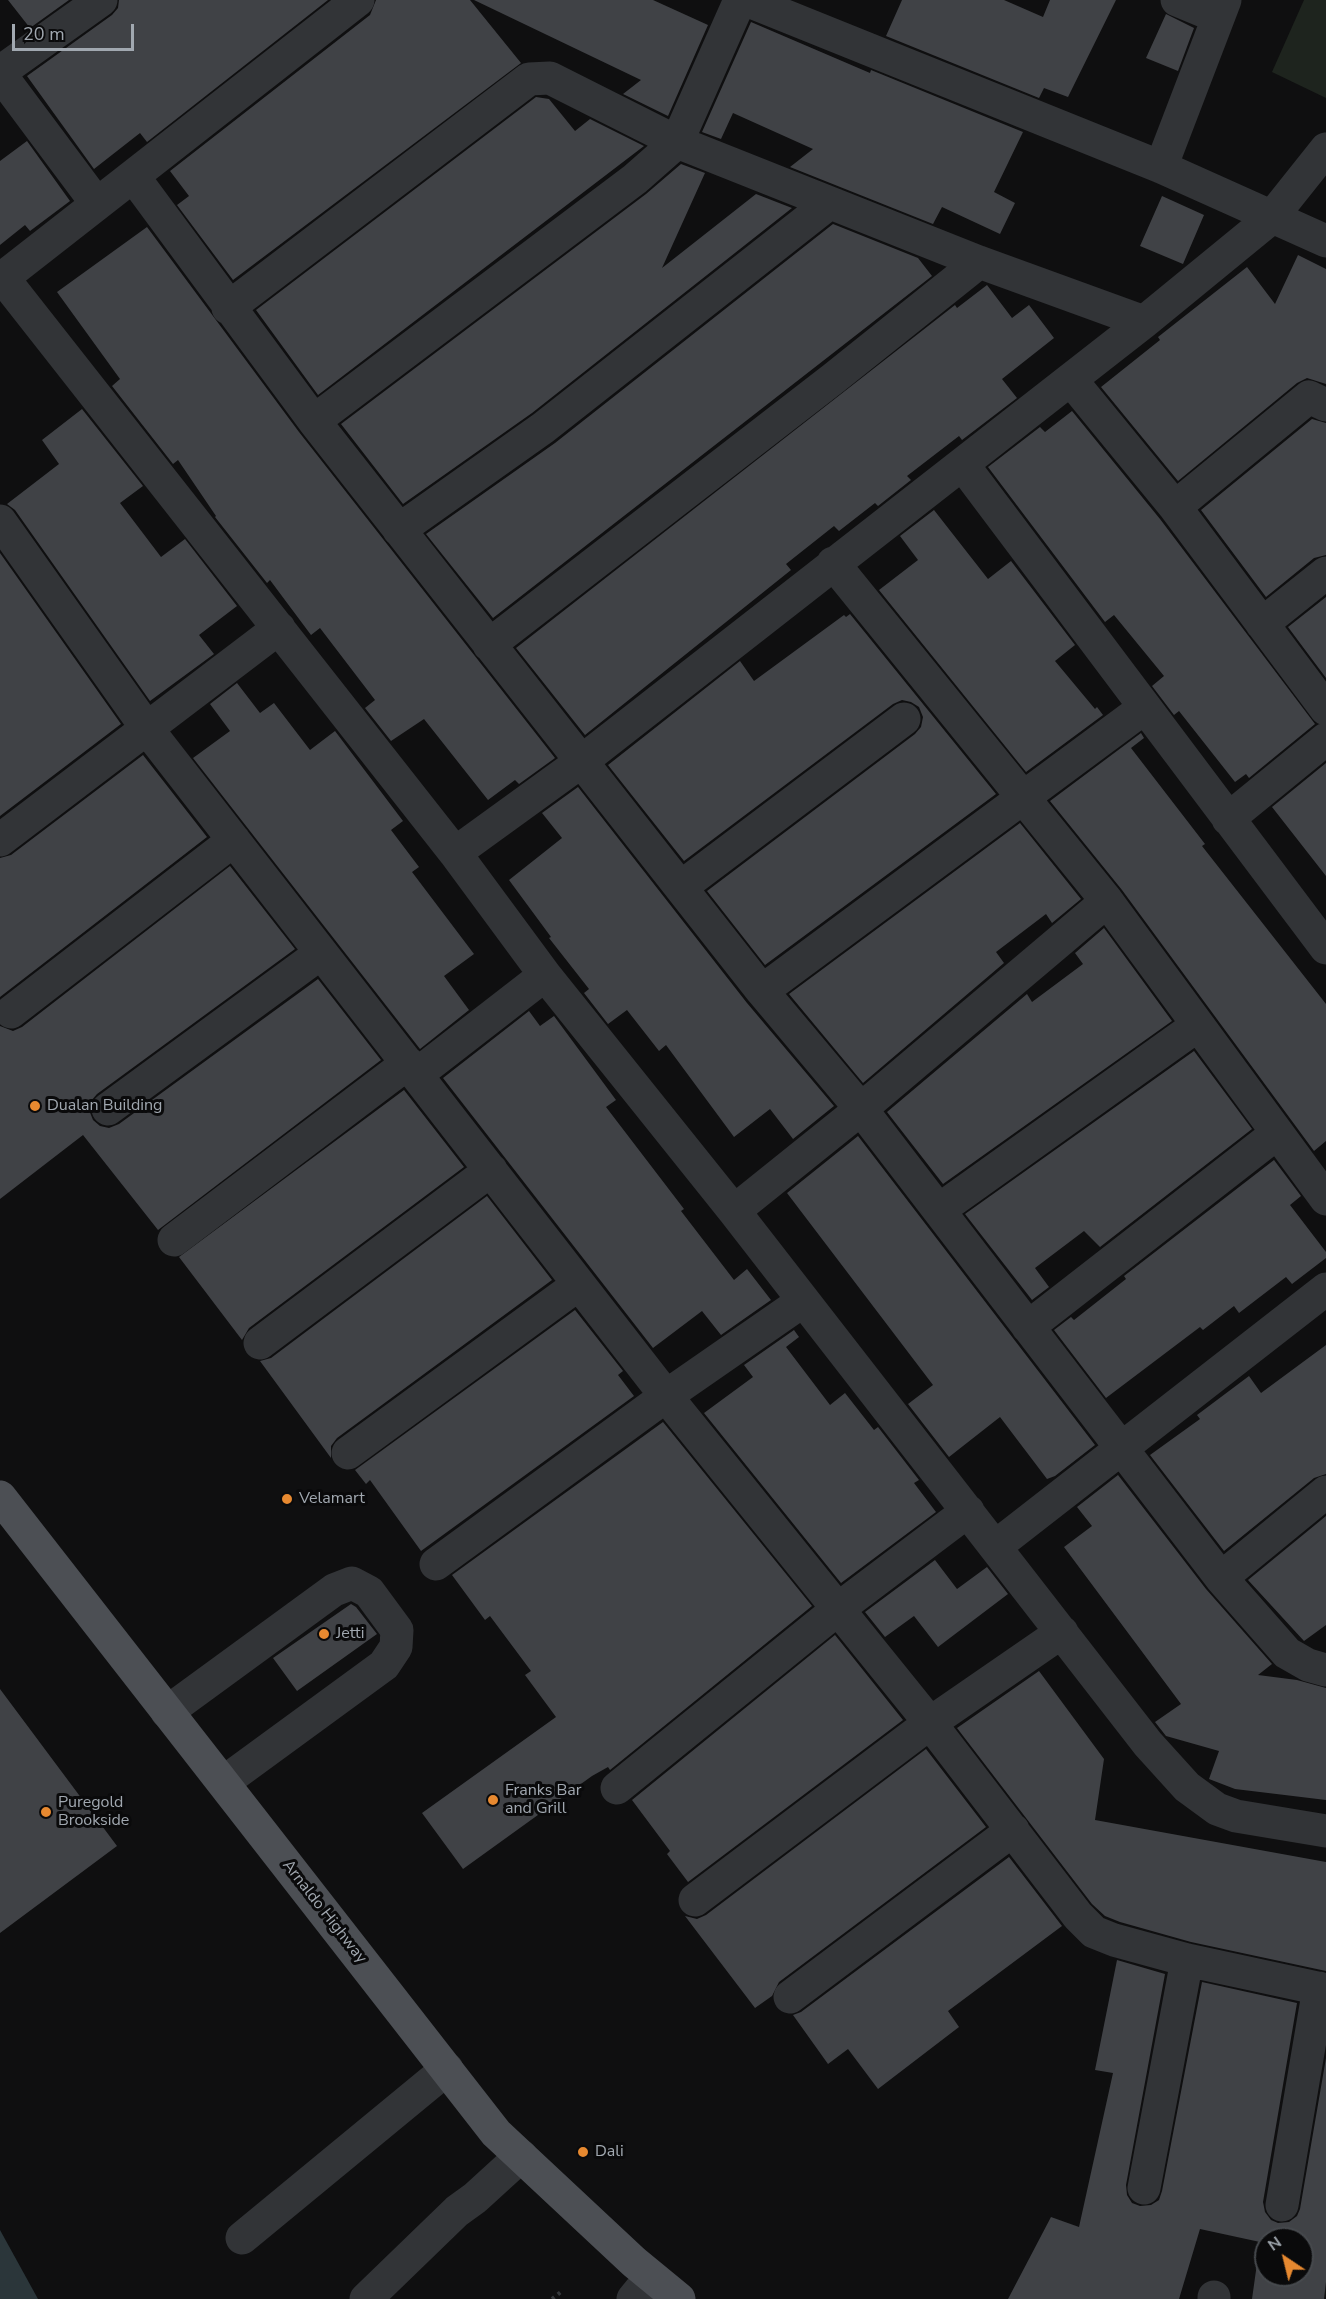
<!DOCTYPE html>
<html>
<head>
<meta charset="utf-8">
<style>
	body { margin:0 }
	#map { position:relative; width:1326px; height:2299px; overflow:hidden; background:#0f0f10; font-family:"Nunito Sans",sans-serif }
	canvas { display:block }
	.north { position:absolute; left:1254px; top:2227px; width:60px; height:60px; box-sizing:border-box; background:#0a0a0b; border:2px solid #46494d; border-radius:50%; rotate:325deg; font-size:16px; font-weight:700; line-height:24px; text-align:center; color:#a1a8b0 }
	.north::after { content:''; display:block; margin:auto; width:21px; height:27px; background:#e78930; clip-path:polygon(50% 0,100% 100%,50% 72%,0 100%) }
	.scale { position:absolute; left:12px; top:24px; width:122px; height:27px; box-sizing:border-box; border:3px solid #a1a8b0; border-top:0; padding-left:8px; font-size:18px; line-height:21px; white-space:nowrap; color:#a1a8b0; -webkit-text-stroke:4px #0a0a0b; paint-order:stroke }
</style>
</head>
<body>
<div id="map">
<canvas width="1326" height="2299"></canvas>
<div class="north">N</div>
<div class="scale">20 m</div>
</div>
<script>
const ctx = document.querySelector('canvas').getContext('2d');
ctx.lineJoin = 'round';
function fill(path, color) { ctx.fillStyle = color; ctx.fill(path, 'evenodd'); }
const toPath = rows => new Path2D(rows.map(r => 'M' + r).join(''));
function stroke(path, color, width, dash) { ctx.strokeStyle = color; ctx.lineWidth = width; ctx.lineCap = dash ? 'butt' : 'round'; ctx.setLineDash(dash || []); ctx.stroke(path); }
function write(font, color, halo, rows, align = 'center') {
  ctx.font = font + ' "Nunito Sans",sans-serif'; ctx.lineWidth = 6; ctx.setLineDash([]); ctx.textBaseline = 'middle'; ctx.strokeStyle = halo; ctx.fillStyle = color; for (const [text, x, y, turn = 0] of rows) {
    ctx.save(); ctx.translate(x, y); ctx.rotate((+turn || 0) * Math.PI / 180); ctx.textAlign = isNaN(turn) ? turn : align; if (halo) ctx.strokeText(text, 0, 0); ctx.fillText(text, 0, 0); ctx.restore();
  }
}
fill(toPath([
	[1304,0,1326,0,1326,98,1272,72]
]), '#1e241e');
fill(toPath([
	[0,2230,38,2299,0,2299]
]), '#2b363a');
fill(toPath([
	[8,0,69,0,30,28],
	[119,0,328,0,147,142,140,133,94,169,27,76,112,15,118,8],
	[376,0,470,0,521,63,233,280,177,205,189,196,170,171,370,15],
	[474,0,653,0,708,25,668,116,623,94,641,80],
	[902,0,1004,0,1043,17,1050,0,1116,0,1068,97,1044,88,1039,98,886,36],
	[1166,14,1194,28,1178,71,1146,58],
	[751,22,870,73,871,70,1023,132,994,192,1015,203,1000,234,942,207,933,224,790,167,813,149,733,113,721,139,702,132],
	[536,97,549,99,575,131,590,119,644,146,318,395,256,310],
	[27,141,70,201,30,231,25,225,0,245,0,161],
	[681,164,705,173,662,268,756,194,792,208,532,413,403,504,341,424,646,194],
	[1162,196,1204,215,1183,264,1140,246],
	[833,224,918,258,932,276,493,618,426,534,555,443],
	[147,227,299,432,555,758,519,784,515,780,488,800,424,719,391,741,365,708,375,700,320,628,311,635,270,580,267,583,215,517,216,516,178,460,173,464,112,386,120,379,57,292],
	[1298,255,1326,269,1326,384,1307,378,1297,383,1178,481,1101,387,1160,340,1158,337,1247,267,1275,304],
	[987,285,1012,318,1029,305,1054,338,1002,379,1017,398,962,440,959,436,907,476,911,480,878,506,875,503,839,531,834,526,786,564,791,570,585,735,516,648,955,305,957,308],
	[82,409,143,486,120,503,161,557,185,539,237,606,199,635,214,654,150,701,15,510,7,504,59,464,42,440],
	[1072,411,1160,519,1315,724,1249,778,1246,774,1235,782,1179,711,1174,715,1152,686,1164,676,1114,615,1105,622,988,467,1040,427,1045,432],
	[1312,419,1326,423,1326,555,1314,558,1266,597,1201,510],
	[934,510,988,579,1011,561,1075,645,1055,661,1095,709,1097,707,1103,715,1026,772,879,590,918,560,900,536],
	[0,553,121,724,0,816],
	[1326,597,1326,678,1288,627],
	[850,614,996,794,765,965,707,891,915,734,921,727,923,717,919,707,911,702,902,700,893,704,684,861,608,765,740,661,754,681,844,615,846,617],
	[237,683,260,713,274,703,310,750,335,731,403,821,391,830,419,867,412,872,474,954,444,976,469,1010,420,1049,193,758,230,731,210,704],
	[1141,733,1144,738,1131,748,1205,844,1202,846,1326,1004,1326,1141,1314,1151,1122,890,1050,801],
	[143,755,207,837,0,997,0,858,11,855],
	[1326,763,1326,876,1272,807],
	[578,787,747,1003,834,1106,793,1139,770,1109,734,1137,666,1045,659,1051,627,1010,608,1024,584,993,589,989,549,938,551,937,509,880,562,838,542,813],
	[1020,823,1081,899,1052,923,1046,914,996,952,1004,963,863,1083,789,994],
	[230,866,295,949,97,1094,91,1101,89,1110,93,1120,100,1126,109,1128,119,1124,318,979,381,1060,158,1230,83,1135,0,1199,0,1026,13,1031,22,1027],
	[1104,928,1172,1021,943,1184,887,1112,1027,994,1032,1002,1083,964,1075,953],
	[529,1011,540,1026,554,1016,616,1100,606,1107,684,1209,681,1211,734,1280,747,1269,771,1300,721,1335,702,1311,653,1348,443,1078],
	[1194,1051,1252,1129,1100,1247,1084,1231,1035,1268,1049,1287,1032,1300,965,1214],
	[404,1090,464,1167,249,1328,242,1340,179,1257],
	[858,1136,1095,1445,1055,1476,1047,1479,1000,1417,949,1457,908,1404,933,1385,787,1193],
	[1274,1160,1301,1196,1290,1205,1326,1252,1326,1258,1292,1284,1286,1277,1239,1313,1234,1306,1203,1330,1200,1327,1106,1398,1054,1330,1071,1317,1074,1320,1126,1279,1124,1276],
	[487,1196,552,1280,337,1438,331,1446,331,1458,260,1361,271,1358],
	[575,1310,623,1371,618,1375,634,1396,421,1551,370,1480,366,1484,355,1470],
	[794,1330,799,1337,786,1347,830,1405,845,1393,874,1430,878,1427,919,1480,914,1483,936,1512,841,1583,704,1413,753,1377,744,1365],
	[1326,1345,1326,1474,1314,1478,1224,1551,1150,1455,1200,1419,1197,1415,1249,1376,1261,1393],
	[663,1422,812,1606,610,1770,608,1767,592,1776,463,1869,422,1813,556,1717,525,1675,531,1671,490,1616,485,1620,452,1575],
	[1118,1475,1206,1589,1272,1664,1258,1675,1297,1680,1326,1688,1326,1800,1235,1789,1209,1779,1219,1751,1166,1736,1155,1722,1181,1704,1064,1547,1092,1526,1077,1507],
	[1326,1516,1326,1625,1304,1641,1248,1580],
	[935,1560,957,1589,987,1567,1008,1594,938,1647,914,1616,885,1637,865,1612],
	[351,1604,356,1607,377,1634,297,1691,273,1658],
	[835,1635,903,1720,688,1882,667,1854,670,1851,632,1800],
	[1039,1671,1104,1759,1095,1820,1326,1862,1326,1971,1191,1942,1120,1922,1105,1916,1092,1904,957,1728],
	[0,1689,117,1846,0,1933],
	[926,1749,986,1827,779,1982,772,1996,755,2008,685,1916,697,1919,706,1915],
	[1009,1857,1062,1926,948,2011,959,2027,878,2089,848,2049,828,2064,793,2015,801,2012],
	[1117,1960,1165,1974,1126,2185,1127,2195,1132,2203,1140,2206,1151,2205,1159,2200,1162,2191,1202,1982,1297,2003,1263,2202,1265,2212,1271,2220,1278,2223,1289,2222,1297,2216,1300,2209,1326,2058,1326,2282,1324,2299,1252,2299,1260,2242,1200,2229,1179,2299,1008,2299,1051,2217,1079,2227,1113,2073,1095,2070],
	[1266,2239,1302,2239,1302,2275,1266,2275]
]), '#404246');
stroke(toPath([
	[552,2299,562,2291]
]), '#36393c', 4, [3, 4.5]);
stroke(toPath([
	[746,0,1161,167,1326,241],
	[1177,0,1218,17],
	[0,72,101,0],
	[0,74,97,204],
	[1161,167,1225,0],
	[133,176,314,421,762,991,861,1109,1221,1578,1287,1653,1308,1665,1326,1670],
	[3,278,455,853,545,975,734,1211,1148,1744,1187,1787,1217,1809,1236,1816,1326,1831],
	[0,280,358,0],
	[228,308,529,79,550,78,677,142,979,262,1144,322],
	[1071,380,1175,507,1326,709],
	[314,421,635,179,677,142,740,0],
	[963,465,1326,948],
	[1175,507,1309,397,1326,405],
	[0,521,148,730,666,1396,930,1723,1078,1916,1094,1932,1114,1940,1187,1960,1326,1990],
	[399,530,543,428,828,204],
	[833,563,1107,901,1326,1199],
	[1262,624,1326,573],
	[489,645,834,378,979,262],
	[1228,819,1326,739],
	[0,840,279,628],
	[455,853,582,761,1144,322,1271,218,1326,149],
	[681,887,904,719],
	[762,991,1144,708],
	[11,1012,234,840],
	[416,1075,545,975],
	[108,1109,321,953],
	[939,1210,1198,1025],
	[734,1211,861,1109,1107,901],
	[174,1240,408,1063],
	[1028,1327,1276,1134],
	[260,1343,491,1170],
	[348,1453,579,1284],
	[996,1546,1326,1289],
	[436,1564,666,1396,803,1301],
	[1221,1578,1326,1492],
	[167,1712,334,1590,352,1583,369,1592,397,1630,396,1647,384,1665,224,1782],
	[617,1788,838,1609,968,1511],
	[695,1900,930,1723,1062,1632],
	[790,1997,1013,1830],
	[1144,2188,1187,1960],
	[1282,2205,1319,1988],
	[242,2238,447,2069],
	[366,2299,457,2211,475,2198,521,2156],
	[633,2299,651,2277],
	[1214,2299,1214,2297]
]), '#323437', 33);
stroke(toPath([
	[0,1497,496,2133,634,2262,679,2299]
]), '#4c4f54', 33);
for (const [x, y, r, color] of [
	[35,1106,6,"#e78930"],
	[287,1499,6,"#e78930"],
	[324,1634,6,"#e78930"],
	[493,1800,6,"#e78930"],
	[46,1812,6,"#e78930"],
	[583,2152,6,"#e78930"]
]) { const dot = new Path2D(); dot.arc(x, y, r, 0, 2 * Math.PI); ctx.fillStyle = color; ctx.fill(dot); stroke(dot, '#0a0a0b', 2); }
write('16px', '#a1a8b0', '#0a0a0b', [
	["Dualan Building",47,1106],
	["Velamart",299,1499],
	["Jetti",336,1634],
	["Franks Bar",505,1791],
	["and Grill",505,1809],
	["Puregold",58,1803],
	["Brookside",58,1821],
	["Dali",595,2152]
], 'left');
write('16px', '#a1a8b0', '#0a0a0b', [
	["Arnaldo Highway",324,1912,52]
]);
</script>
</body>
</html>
